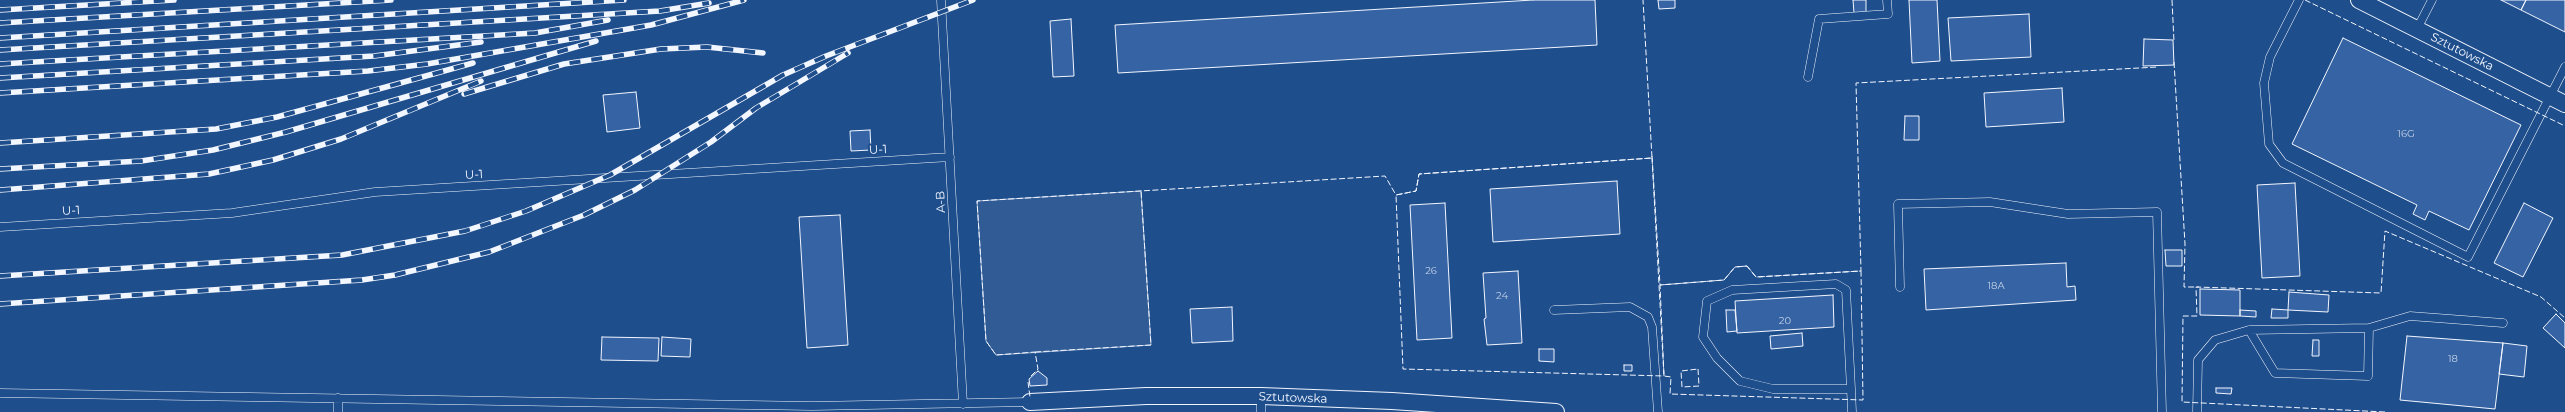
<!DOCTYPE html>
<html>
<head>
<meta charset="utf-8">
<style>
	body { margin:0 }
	canvas { display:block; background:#1f4e8c }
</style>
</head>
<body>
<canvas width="2565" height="412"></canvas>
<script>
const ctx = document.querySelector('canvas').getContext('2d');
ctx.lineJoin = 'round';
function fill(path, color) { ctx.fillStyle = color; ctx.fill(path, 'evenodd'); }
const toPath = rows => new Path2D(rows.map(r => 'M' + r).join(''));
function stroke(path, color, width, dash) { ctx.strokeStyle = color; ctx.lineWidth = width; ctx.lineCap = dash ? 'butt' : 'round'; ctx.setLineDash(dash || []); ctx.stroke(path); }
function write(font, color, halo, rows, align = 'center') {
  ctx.font = font + ' Montserrat,sans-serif'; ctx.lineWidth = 4; ctx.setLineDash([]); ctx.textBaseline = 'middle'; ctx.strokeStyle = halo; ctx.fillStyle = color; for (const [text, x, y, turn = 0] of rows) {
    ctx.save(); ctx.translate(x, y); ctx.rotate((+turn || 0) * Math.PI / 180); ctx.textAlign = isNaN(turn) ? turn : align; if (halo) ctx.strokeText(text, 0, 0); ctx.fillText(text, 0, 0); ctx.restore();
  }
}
const built = toPath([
	[1141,191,1151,345,996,355,986,341,977,201,1141,191]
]);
fill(built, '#305b95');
stroke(built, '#a8bbd7', 1);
const building = toPath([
	[1533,0,1595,0,1597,45,1118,73,1115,25,1533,0],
	[1658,0,1675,0,1675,8,1659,9,1658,0],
	[1853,0,1866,0,1866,12,1854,13,1853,0],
	[1909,0,1937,0,1940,61,1912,63,1909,0],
	[2501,0,2526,0,2521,10,2501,0],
	[2526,0,2565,0,2565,32,2521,10,2526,0],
	[2029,14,2031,57,1951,61,1948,18,2029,14],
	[1071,19,1074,76,1053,77,1050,21,1071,19],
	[2343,38,2521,125,2469,230,2429,211,2425,220,2413,214,2417,205,2292,144,2343,38],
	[2144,39,2173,40,2174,65,2143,66,2144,39],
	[2062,88,2064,122,1986,127,1984,93,2062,88],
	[636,92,640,128,607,132,603,95,636,92],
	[1905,116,1919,116,1919,140,1904,140,1905,116],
	[870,130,871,150,851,151,850,131,870,130],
	[1617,181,1620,234,1493,242,1490,189,1617,181],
	[2295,183,2300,276,2262,278,2257,185,2295,183],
	[1445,203,1452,338,1417,340,1410,205,1445,203],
	[2524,203,2553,218,2523,277,2494,263,2524,203],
	[840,215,848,345,807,348,799,217,840,215],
	[2165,250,2182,250,2182,266,2166,266,2165,250],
	[2066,263,2067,287,2075,286,2076,300,1926,310,1924,269,2066,263],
	[1518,271,1522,343,1487,345,1484,319,1486,318,1483,273,1518,271],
	[2200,289,2240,290,2240,316,2200,315,2200,289],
	[2289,292,2329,295,2328,312,2288,310,2289,292],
	[1833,295,1834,327,1737,333,1735,301,1833,295],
	[1232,307,1233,341,1192,343,1190,309,1232,307],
	[2272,309,2288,310,2288,318,2271,318,2272,309],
	[1726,310,1735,310,1737,331,1727,332,1726,310],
	[2240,310,2256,311,2256,317,2240,316,2240,310],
	[2556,314,2565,323,2565,348,2543,328,2556,314],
	[1802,333,1803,346,1771,349,1770,336,1802,333],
	[2407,336,2503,343,2495,409,2400,400,2407,336],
	[602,337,659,338,658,361,601,360,602,337],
	[662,337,691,339,690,357,661,356,662,337],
	[2313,340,2319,340,2319,356,2312,356,2313,340],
	[2503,343,2527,346,2524,377,2499,374,2503,343],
	[1539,349,1554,349,1554,362,1539,361,1539,349],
	[1624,365,1632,365,1632,371,1624,371,1624,365],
	[1038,371,1047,378,1047,385,1030,386,1029,379,1038,371],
	[2216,388,2232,388,2231,394,2216,393,2216,388]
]);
fill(building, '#3563a3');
stroke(building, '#f2f6ff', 1);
const lane = toPath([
	[941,0,963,404],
	[2299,0,2270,57,2264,83,2269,144,2283,163,2468,257,2565,67],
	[2417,29,2432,0],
	[1808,77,1819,19,1888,14,1887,0],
	[0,227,232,213,375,192,950,157],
	[1900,287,1898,204,1990,202,2068,214,2157,212,2162,412],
	[1554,310,1630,307,1648,317,1652,327,1658,412],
	[2249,330,2275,373,2368,376,2369,328],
	[1851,389,1773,389,1740,381,1717,358,1703,337,1707,301,1732,290,1836,284,1846,290,1851,389,1852,412],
	[0,393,812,406,1030,402],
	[338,412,338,398],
	[1261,412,1261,396],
	[2197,412,2198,360,2215,340,2249,330,2369,328,2410,316,2503,323]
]);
const street = toPath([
	[2359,0,2565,104],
	[1030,402,1146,396,1261,396,1392,401,1556,412]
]);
stroke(lane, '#f2f6ff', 9);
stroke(street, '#f2f6ff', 18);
stroke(lane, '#1f4e8c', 8);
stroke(street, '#1f4e8c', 16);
const rail = toPath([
	[0,10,174,0],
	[0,23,391,0],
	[0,38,624,0],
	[0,50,660,11,709,3],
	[0,64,535,33,608,20],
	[0,78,374,56,481,42],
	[0,93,368,71,427,64,651,25,744,0],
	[464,94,564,64,661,49,707,47,763,53],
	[0,143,216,129,277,117,473,63],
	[0,169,141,161,213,150,286,132,596,41],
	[0,190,209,174,273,160,341,139,481,81],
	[0,276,342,255,465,231,526,211,610,175,783,75,826,56,973,0],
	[0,304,362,280,395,275,489,252,584,215,635,190,711,142,756,108,848,53]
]);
stroke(rail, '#f2f6ff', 5.5);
stroke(rail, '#1f4e8c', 4, [11]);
stroke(toPath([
	[2172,0,2174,42],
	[2305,0,2565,126],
	[2174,62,2185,244,2184,287,2199,287],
	[1652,156,1660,285,1724,280,1735,267,1747,266,1756,277,1861,271,1856,83,2158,67],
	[1652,158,1664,376,1403,369,1396,195,1416,191,1419,174,1652,158],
	[1747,266,1756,277,1861,271,1863,400,1670,394,1671,377,1664,376,1660,285,1724,280,1735,267,1747,266],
	[1035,352,1151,345,1141,191],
	[1698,369,1699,386,1682,387,1681,371,1698,369],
	[1031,376,1038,369,1035,352,996,355,986,341,977,201,1385,176,1396,195,1416,191,1419,174,1652,158,1643,0],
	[1028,382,1030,397],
	[2385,412,2182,402,2183,316,2197,316,2196,287,2381,293,2385,231,2541,297,2565,318]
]), '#f2f6ff', 1, [6, 2.5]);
write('10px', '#c3d1e8', null, [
	["16G",2406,134],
	["26",1431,271],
	["18A",1996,286],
	["24",1502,296],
	["20",1785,321],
	["18",2453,359]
]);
write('12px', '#f2f6ff', '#1f4e8c', [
	["Sztutowska",2462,52,27],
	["U-1",878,150,-3],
	["U-1",474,175,-3],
	["A-B",941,202,-93],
	["U-1",71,211,-3],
	["Sztutowska",1293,398,2]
]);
</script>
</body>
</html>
